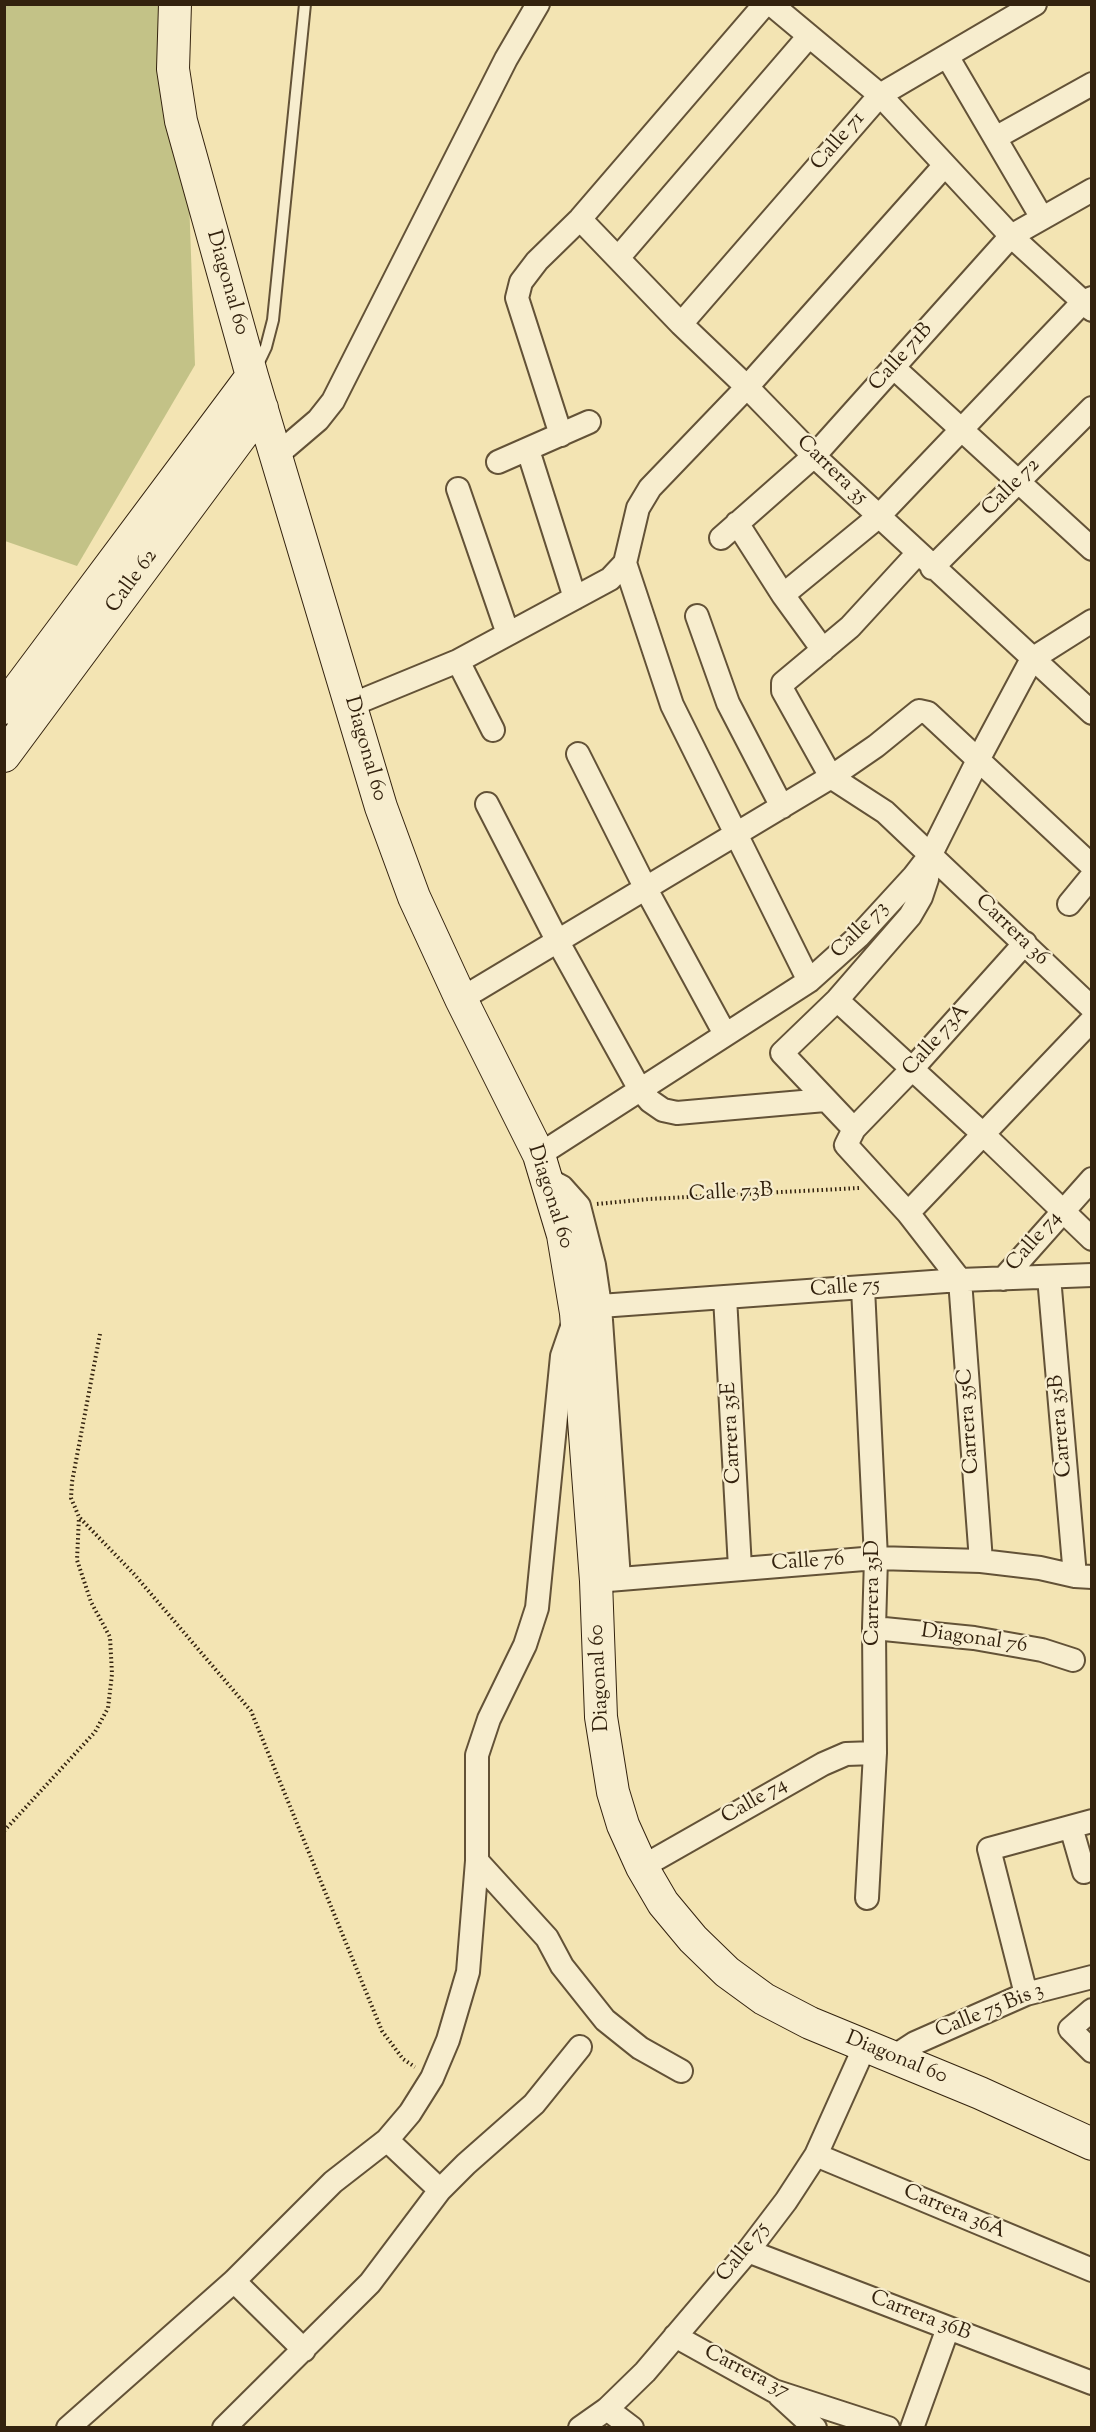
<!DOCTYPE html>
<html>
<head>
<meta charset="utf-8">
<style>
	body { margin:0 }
	#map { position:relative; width:1096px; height:2432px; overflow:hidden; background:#f3e4b3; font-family:"Sorts Mill Goudy",serif }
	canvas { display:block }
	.frame { position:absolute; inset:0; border:6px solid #33220e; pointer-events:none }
</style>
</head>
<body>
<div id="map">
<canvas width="1096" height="2432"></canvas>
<div class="frame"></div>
</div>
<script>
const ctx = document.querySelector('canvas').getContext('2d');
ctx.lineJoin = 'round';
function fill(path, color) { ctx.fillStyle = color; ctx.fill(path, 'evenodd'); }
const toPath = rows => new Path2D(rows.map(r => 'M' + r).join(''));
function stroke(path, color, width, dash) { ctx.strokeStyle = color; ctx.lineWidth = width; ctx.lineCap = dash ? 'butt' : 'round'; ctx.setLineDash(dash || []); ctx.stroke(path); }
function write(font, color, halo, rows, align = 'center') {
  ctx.font = font + ' "Sorts Mill Goudy",serif'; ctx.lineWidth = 4.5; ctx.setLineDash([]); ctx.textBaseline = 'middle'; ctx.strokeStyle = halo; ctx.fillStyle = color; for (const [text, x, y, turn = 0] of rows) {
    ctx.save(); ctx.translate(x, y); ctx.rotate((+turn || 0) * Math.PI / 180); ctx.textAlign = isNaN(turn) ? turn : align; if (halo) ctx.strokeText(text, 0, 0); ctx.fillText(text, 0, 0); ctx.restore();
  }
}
fill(toPath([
	[5,5,182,5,195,365,77,566,5,541]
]), '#c3c287');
const service = toPath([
	[257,366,266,347,273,320,305,4]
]);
const minor = toPath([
	[771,4,880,95,1011,236,1092,310],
	[947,56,1042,218],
	[995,138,1092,84],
	[580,219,681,324,747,387,814,456,1092,713],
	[618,258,809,36],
	[681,324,880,95,1035,4],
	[893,367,1092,549],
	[561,435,517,298,521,282,537,261,580,219,765,4],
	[528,450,575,598],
	[277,455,318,420,333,401,506,59,538,4],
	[498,462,589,422],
	[458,489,508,634],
	[737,523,783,595,823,650],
	[721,538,814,456,1011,236,1092,190],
	[917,554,850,627,783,683,783,691,831,777,885,812,1092,1008],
	[625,563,672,705,809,981],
	[932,568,1092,408],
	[783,595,878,517,1083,302,1092,298],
	[697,616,728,703,782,807],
	[458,661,493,730],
	[351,705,458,661,610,579,625,563,638,508,650,488,747,387,945,165],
	[578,754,646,889,725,1034],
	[487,804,558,942,639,1088,650,1101,663,1110,677,1113,825,1100],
	[1069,904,1092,876],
	[461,999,831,777,876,746,919,711,928,713,1092,866],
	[837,1000,984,1135,1092,1239],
	[854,1129,782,1053,837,1000,910,916,921,897,927,879,930,858],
	[539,1155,809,981,859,936,914,876,931,854,978,760,1032,659,1092,621],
	[547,1179,562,1187,579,1206,594,1265,600,1306,619,1579],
	[908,1213,1092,1020],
	[1049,1277,1075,1576],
	[1003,1279,1092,1179],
	[863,1288,876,1558,874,1628,875,1753,867,1898],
	[725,1297,740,1568],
	[600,1306,960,1280,1092,1275],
	[981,1561,960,1280,908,1213,846,1145,854,1129,912,1069,1025,943],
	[596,1581,876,1558,981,1561,1040,1568,1075,1576,1092,1577],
	[874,1628,974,1638,1042,1650,1073,1660],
	[1071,1827,1084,1872],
	[477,1861,547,1938,562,1966,605,2020,640,2048,681,2071],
	[642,1867,823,1764,846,1754,875,1753],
	[1026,1994,989,1849,1092,1821],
	[1092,2010,1070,2029,1092,2051],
	[892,2058,915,2043,1026,1994,1092,1977],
	[387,2140,440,2190],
	[816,2155,1092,2270],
	[748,2251,1092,2383],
	[234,2281,304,2350],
	[675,2336,774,2391,888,2428],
	[780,2396,815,2428],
	[607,2409,632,2428],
	[68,2428,234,2281,333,2182,387,2140,410,2113,432,2078,448,2040,468,1972,477,1861,477,1755,489,1719,525,1645,537,1608,562,1356,573,1324],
	[224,2428,370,2283,440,2190,466,2164,534,2104,580,2047],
	[580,2428,607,2409,645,2372,748,2251,786,2201,816,2155,865,2046],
	[912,2428,948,2328]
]);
const secondary = toPath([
	[175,4,173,69,181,121,252,376,381,807,414,897,461,999,539,1155,563,1235,576,1313,596,1581,601,1717,613,1792,623,1825,642,1867,663,1903,693,1939,727,1972,764,1999,810,2023,980,2093,1092,2144],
	[4,708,252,376],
	[4,756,262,408]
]);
stroke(service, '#635237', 14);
stroke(minor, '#635237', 26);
stroke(secondary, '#33220e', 34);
stroke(toPath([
	[597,1204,649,1199,859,1188],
	[100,1334,72,1482,71,1498,79,1517,134,1574,251,1711,382,2031,403,2059,415,2067],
	[4,1831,95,1732,108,1708,112,1674,110,1637,91,1602,77,1560,79,1517]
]), '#33220e', 4, [1.5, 3]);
stroke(service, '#f7edce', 10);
stroke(minor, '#f7edce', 22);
stroke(secondary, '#f7edce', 32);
write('21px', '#33220e', '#f7edce', [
	["Calle 71",839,142,-49],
	["Diagonal 60",226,283,74],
	["Calle 71B",902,358,-48],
	["Carrera 35",831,471,44],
	["Calle 72",1012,488,-45],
	["Calle 62",133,582,-54],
	["Diagonal 60",364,749,74],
	["Calle 73",861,931,-45],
	["Carrera 36",1011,931,44],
	["Calle 73A",937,1041,-48],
	["Calle 73B",731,1194,-3],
	["Diagonal 60",549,1197,72],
	["Calle 74",1035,1242,-49],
	["Calle 75",845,1289,-4],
	["Carrera 35C",970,1421,-94],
	["Carrera 35B",1062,1426,-95],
	["Carrera 35E",733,1433,-93],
	["Calle 76",808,1563,-4],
	["Carrera 35D",874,1593,-90],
	["Diagonal 76",974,1640,8],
	["Diagonal 60",601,1678,-93],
	["Calle 74",755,1802,-30],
	["Calle 75 Bis 3",990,2012,-22],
	["Diagonal 60",896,2059,22],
	["Carrera 36A",954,2213,23],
	["Calle 75",744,2253,-51],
	["Carrera 36B",920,2317,21],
	["Carrera 37",746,2373,27]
]);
</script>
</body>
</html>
